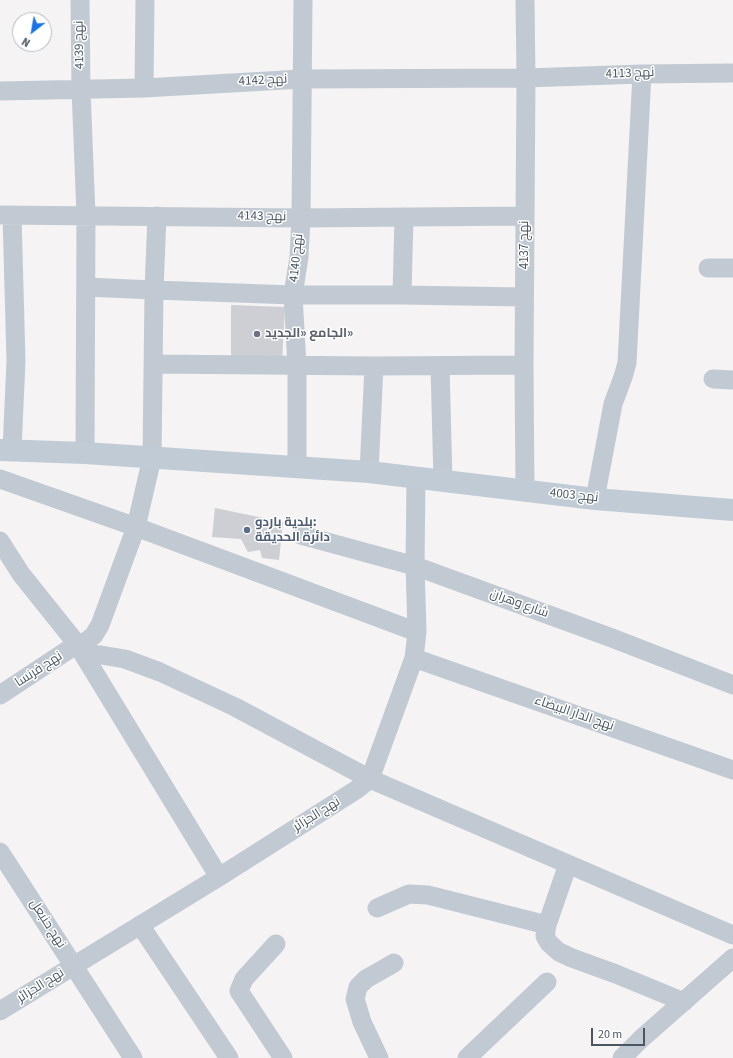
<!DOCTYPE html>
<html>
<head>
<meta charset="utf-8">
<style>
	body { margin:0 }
	#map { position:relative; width:733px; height:1058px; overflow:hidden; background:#f5f3f3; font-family:"Source Sans 3",sans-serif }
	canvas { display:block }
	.north { position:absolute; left:12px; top:12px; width:40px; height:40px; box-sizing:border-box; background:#fff; border:1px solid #b7bbc0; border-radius:50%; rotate:211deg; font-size:11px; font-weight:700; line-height:16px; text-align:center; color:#4a5661 }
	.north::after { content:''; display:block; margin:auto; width:14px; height:18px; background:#1a73e8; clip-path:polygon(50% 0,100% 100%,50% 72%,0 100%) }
	.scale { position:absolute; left:591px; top:1028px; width:54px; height:18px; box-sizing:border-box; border:2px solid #4a5661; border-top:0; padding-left:5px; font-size:12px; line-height:14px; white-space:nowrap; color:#4a5661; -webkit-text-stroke:3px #fff; paint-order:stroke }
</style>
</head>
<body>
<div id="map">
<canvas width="733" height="1058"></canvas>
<div class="north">N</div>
<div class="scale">20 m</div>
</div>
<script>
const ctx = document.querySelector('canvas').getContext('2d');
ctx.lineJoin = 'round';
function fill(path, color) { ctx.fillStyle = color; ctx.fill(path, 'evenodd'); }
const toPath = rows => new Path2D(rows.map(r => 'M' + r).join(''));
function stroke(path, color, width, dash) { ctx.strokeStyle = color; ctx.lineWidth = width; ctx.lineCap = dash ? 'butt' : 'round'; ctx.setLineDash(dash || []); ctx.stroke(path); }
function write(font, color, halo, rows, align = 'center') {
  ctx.font = font + ' "Source Sans 3",Cairo,sans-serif'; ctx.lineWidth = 3; ctx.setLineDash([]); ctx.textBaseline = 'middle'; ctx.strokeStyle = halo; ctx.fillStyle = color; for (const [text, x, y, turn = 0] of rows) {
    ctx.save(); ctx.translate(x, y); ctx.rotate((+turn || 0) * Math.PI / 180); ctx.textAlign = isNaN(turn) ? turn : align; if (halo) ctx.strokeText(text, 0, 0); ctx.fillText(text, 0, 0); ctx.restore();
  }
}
fill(toPath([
	[231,305,285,307,282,362,231,362],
	[215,508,283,522,279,560,262,558,260,550,248,552,241,539,212,537]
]), '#cdcfd5');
stroke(toPath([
	[80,0,81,89,86,215,85,453],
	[144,88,145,0],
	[0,91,144,88,302,79,526,78,642,74,733,73],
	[0,215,301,218,525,216],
	[708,268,733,268],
	[86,287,154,290,293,295,402,295,524,297],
	[402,295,404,217],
	[153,364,374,366,524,365],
	[440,366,443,481],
	[713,379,733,380],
	[12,450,16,361,12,215],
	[297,467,297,366,293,295,299,257,301,218,303,0],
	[369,472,374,366],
	[0,479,136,527,417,632],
	[525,491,524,365,526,78,525,0],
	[595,499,613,404,623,377,627,363,642,74],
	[301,535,415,566,612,638,733,685],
	[0,541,21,574,77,644,219,877],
	[83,654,101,655,125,659,160,672,235,707,370,779,733,935],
	[414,658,733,770],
	[0,695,77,644,87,641,94,635,100,625,136,527,152,458,154,290,157,216],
	[0,852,133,1058],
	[568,864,547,925,545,936,549,943,559,952,572,958,616,974,684,1002],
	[377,908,409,894,428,895,547,925],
	[140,925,229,1058],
	[276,944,244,979,239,991,283,1058],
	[0,1011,219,877,356,790,370,779,414,658,417,632,415,566,416,479],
	[379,1058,362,1022,355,999,358,987,366,979,394,963],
	[467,1058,547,982],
	[622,1058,641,1039,733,958]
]), '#c1cad2', 19);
stroke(toPath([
	[0,450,85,453,369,472,595,499,733,510]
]), '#c1cbd6', 22);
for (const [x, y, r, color] of [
	[257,334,4,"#6b7280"],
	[247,530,4,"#5c6f8a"]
]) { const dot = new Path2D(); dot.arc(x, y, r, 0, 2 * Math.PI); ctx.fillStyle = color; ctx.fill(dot); stroke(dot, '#fff', 1.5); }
write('13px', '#4a5661', '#fff', [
	["نهج 4139",80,45,-91],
	["نهج 4113",630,74,-2],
	["نهج 4142",263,81,-3],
	["نهج 4143",262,217,1],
	["نهج 4137",525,245,-90],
	["نهج 4140",297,258,-84],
	["نهج 4003",574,496,6],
	["شارع وهران",519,604,20],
	["نهج فرنسا",39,670,-33],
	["نهج الدار البيضاء",574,714,19],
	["نهج الجزائر",317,815,-32],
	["نهج حنبعل",47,924,57],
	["نهج الجزائر",41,986,-32]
]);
write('bold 13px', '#5b616d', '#fff', [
	["الجامع «الجديد»",265,334]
], 'left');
write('bold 13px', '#4e5e75', '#fff', [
	["بلدية باردو:",255,523],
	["دائرة الحديقة",255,538]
], 'left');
</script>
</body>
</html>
